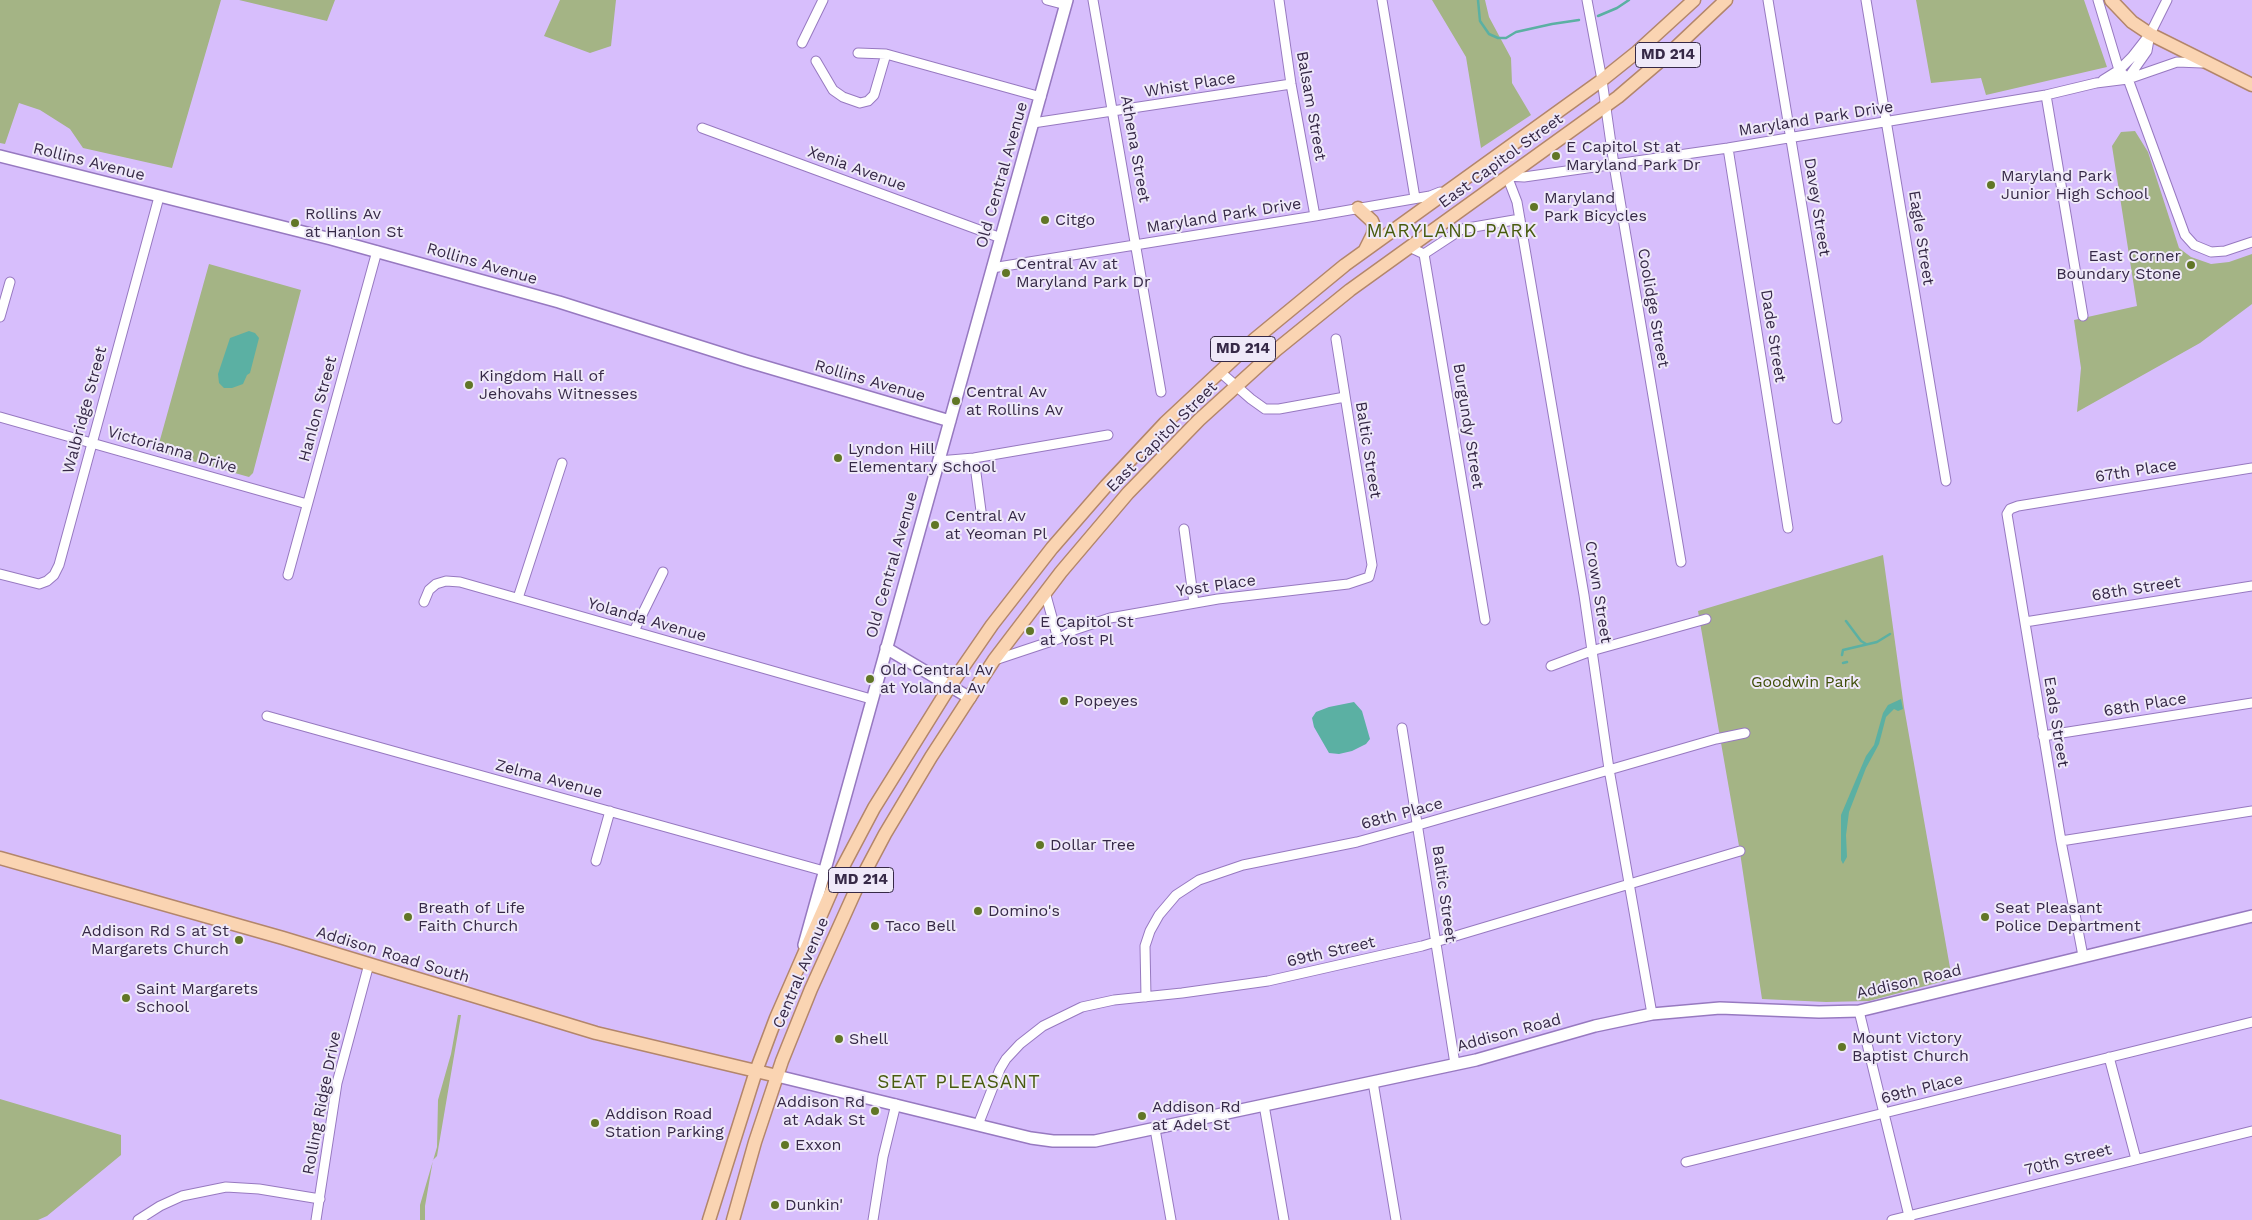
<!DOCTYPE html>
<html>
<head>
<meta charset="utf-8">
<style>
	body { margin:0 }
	canvas { display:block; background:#d7befc }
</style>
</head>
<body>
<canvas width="2252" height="1220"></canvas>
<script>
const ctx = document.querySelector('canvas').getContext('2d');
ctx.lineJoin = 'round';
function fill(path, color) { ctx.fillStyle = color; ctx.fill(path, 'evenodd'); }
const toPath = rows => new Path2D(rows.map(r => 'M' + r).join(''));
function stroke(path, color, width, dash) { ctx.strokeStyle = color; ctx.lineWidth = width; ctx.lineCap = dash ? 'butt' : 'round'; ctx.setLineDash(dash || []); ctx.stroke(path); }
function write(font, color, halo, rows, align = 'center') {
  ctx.font = font + ' "Work Sans",sans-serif'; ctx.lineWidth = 4; ctx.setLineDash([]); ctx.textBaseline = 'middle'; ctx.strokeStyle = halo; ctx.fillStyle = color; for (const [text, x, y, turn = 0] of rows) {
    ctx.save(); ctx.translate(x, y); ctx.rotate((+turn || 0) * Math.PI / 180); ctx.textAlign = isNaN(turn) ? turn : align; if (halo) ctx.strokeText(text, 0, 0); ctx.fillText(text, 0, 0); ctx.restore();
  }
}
fill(toPath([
	[0,0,221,0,172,168,83,148,70,129,40,110,19,103,5,144,0,143],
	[239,0,335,0,327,21],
	[560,0,616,0,611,46,590,53,544,36],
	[1432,0,1485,0,1489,17,1511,58,1512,83,1531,115,1481,148,1466,57],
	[1916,0,2084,0,2107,67,1986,95,1981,78,1931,83],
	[2135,131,2148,152,2179,248,2191,257,2211,264,2229,262,2252,254,2252,304,2200,343,2077,412,2081,368,2074,320,2137,306,2112,146,2121,132],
	[209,264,301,290,253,473,249,477,160,452,158,447],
	[1883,555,1904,707,1952,979,1869,1001,1826,1002,1762,999,1739,846,1698,611],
	[458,1015,461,1015,437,1156,433,1160,425,1206,425,1220,420,1220,420,1205,437,1147,438,1100,451,1054],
	[0,1099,121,1135,121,1155,47,1216,38,1220,0,1220]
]), '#a4b485');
fill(toPath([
	[249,331,255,333,259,338,250,373,247,375,243,384,232,388,224,388,219,383,218,374,230,338],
	[1901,699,1903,709,1898,711,1894,709,1886,717,1879,744,1866,768,1849,812,1846,835,1847,857,1843,864,1841,860,1841,815,1866,756,1874,745,1883,713,1888,705],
	[1354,702,1362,711,1370,739,1366,744,1352,751,1339,754,1329,753,1314,727,1312,718,1316,712,1329,707]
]), '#5bb0a3');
stroke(toPath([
	[1478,0,1480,21,1489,34,1498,38,1506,38,1516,32,1552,24,1579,20],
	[1598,16,1617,8,1629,0],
	[1846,621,1861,641,1866,644],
	[1842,655,1843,650,1877,642,1890,634],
	[1843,663,1847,662]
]), '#5bb0a3', 2.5);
const street = toPath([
	[1047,0,1066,5],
	[1093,0,1161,392],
	[1279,0,1291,84,1315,216],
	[1382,0,1415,198],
	[1587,0,1602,80,1614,165,1681,562],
	[1768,0,1837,419],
	[1866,0,1946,481],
	[2098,0,2119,70,2128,79,2185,235,2194,245,2211,252,2225,251,2252,242],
	[802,43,823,0],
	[858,53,886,54,1041,97],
	[816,61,833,90,843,97,860,103,868,101,874,95,886,54],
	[2128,78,2147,51,2150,34],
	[2103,80,2119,70,2132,57,2150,34,2167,0],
	[2046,95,2083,316],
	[1033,123,1291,84],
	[702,128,1001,238],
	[1728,148,1788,528],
	[1409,247,1424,254,1485,620],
	[1424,254,1462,229,1520,219],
	[992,268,1315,216,1430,196,1440,192],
	[0,317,10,282],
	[1219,371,1251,399,1265,409,1279,409,1345,397],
	[0,417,307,504],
	[974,458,981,511],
	[938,461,974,458,1108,435],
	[1184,529,1194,603],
	[0,574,39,584,47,581,54,575,59,565,159,197],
	[288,575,377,251],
	[1045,592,1058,639],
	[518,598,562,463],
	[424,602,429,590,436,584,446,581,460,582,871,699],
	[2025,622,2252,586],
	[634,631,663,572],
	[995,660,1058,639,1074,630,1110,618,1218,599,1348,584,1369,577,1372,565,1336,339],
	[1551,666,1591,651,1706,619],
	[267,716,824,871],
	[1402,728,1455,1064],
	[2043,736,2252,703],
	[2061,841,2252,811],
	[596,861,610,811],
	[2083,956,2061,841,2007,514,2010,509,2018,506,2252,468],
	[1146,997,1145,946,1150,931,1159,915,1176,895,1199,880,1243,865,1357,842,1408,828,1716,739,1745,733],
	[1859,1011,1910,1220],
	[1652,1014,1609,769,1584,595,1517,202,1507,176,1524,177,1728,148,2046,95,2096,83,2128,79,2177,62,2202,63],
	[2109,1057,2136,1159],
	[1373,1082,1396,1220],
	[1264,1105,1284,1220],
	[978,1125,1000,1069,1006,1059,1020,1044,1043,1026,1082,1007,1114,1000,1182,993,1268,981,1422,946,1740,851],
	[1155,1129,1171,1220],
	[1686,1162,2252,1022],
	[138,1220,160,1206,182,1196,226,1187,259,1189,320,1199],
	[316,1220,337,1083,369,964],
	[873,1220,883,1157,896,1104],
	[1892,1220,2252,1131]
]);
const secondary = toPath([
	[0,156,331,239,559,302,746,361,950,421],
	[886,648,970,698],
	[804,945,1067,0],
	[777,1076,1031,1138,1053,1141,1095,1141,1476,1060,1595,1026,1652,1014,1720,1008,1819,1012,1859,1011,2252,916]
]);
const primary = toPath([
	[2111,0,2132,22,2150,34,2252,85],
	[1358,208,1372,221,1374,226,1373,234,1365,250],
	[0,858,283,938,596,1033,777,1076],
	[709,1220,756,1071,776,1018,838,876,874,808,950,686,992,625,1052,548,1106,486,1165,423,1255,339,1345,265,1602,80,1637,52,1694,0],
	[733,1220,755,1142,782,1061,811,989,858,885,885,834,931,757,994,660,1061,572,1128,493,1199,420,1276,350,1350,290,1618,97,1673,50,1726,0]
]);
stroke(street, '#9779c0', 11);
stroke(secondary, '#9779c0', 14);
stroke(primary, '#b3866b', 15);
stroke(street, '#fff', 9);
stroke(secondary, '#fff', 11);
stroke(primary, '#fad4b2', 12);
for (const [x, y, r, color] of [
	[1556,156,5,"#617626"],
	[1991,185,5,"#617626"],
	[1534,207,5,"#617626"],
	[1045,220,5,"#617626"],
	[295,223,5,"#617626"],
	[2191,265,5,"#617626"],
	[1006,273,5,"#617626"],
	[469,385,5,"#617626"],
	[956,401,5,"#617626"],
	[838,458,5,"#617626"],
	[935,525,5,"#617626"],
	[1030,631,5,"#617626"],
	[870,679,5,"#617626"],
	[1064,701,5,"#617626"],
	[1040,845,5,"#617626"],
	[978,911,5,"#617626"],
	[408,917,5,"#617626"],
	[1985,917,5,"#617626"],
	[875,926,5,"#617626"],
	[239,940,5,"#617626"],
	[126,998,5,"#617626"],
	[839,1039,5,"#617626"],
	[1842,1047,5,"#617626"],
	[875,1111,5,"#617626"],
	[1142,1116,5,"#617626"],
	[595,1123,5,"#617626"],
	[785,1145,5,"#617626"],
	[775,1205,5,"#617626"]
]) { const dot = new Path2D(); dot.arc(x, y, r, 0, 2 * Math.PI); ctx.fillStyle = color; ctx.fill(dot); stroke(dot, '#efe9f9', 2); }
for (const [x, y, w] of [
	[1668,55,65],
	[1243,349,65],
	[861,880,65]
]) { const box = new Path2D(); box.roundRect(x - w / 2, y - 12.5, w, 25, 4); ctx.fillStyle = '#efe9f9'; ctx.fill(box); stroke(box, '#362947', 1); }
write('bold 15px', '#362947', null, [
	["MD 214",1668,55],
	["MD 214",1243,349],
	["MD 214",861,880]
]);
write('16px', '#362947', '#efe9f9', [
	["Whist Place",1190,85,-9],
	["Balsam Street",1311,106,80],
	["Maryland Park Drive",1816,119,-9],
	["Athena Street",1135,149,80],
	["East Capitol Street",1501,161,-36],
	["Rollins Avenue",89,162,14],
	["Xenia Avenue",857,169,20],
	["Old Central Avenue",1002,175,-74],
	["Davey Street",1817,207,81],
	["Maryland Park Drive",1224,216,-9],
	["Eagle Street",1921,238,81],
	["Rollins Avenue",482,264,16],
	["Coolidge Street",1653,308,80],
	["Dade Street",1773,336,81],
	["Rollins Avenue",870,381,16],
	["Hanlon Street",318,409,-75],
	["Walbridge Street",85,410,-75],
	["Burgundy Street",1468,426,81],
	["East Capitol Street",1162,437,-45],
	["Victorianna Drive",172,450,16],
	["Baltic Street",1368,450,81],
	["67th Place",2136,471,-9],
	["Old Central Avenue",892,565,-74],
	["Yost Place",1216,586,-8],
	["68th Street",2136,589,-9],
	["Crown Street",1598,592,81],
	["Yolanda Avenue",647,620,16],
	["68th Place",2145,705,-9],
	["Eads Street",2056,722,81],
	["Zelma Avenue",549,779,15],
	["68th Place",1402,814,-15],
	["Baltic Street",1444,894,82],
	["69th Street",1331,952,-13],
	["Addison Road South",393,955,17],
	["Central Avenue",801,973,-67],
	["Addison Road",1909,982,-13],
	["Addison Road",1509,1033,-15],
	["69th Place",1922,1089,-14],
	["Rolling Ridge Drive",322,1103,-79],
	["70th Street",2068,1160,-14]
]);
write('16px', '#362947', '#efe9f9', [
	["E Capitol St at",1566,147],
	["Maryland Park Dr",1566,165],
	["Maryland Park",2001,176],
	["Junior High School",2001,194],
	["Maryland",1544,198],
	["Park Bicycles",1544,216],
	["Rollins Av",305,214],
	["at Hanlon St",305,232],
	["Citgo",1055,220],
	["East Corner",2181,256,"right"],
	["Boundary Stone",2181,274,"right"],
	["Central Av at",1016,264],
	["Maryland Park Dr",1016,282],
	["Kingdom Hall of",479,376],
	["Jehovahs Witnesses",479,394],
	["Central Av",966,392],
	["at Rollins Av",966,410],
	["Lyndon Hill",848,449],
	["Elementary School",848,467],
	["Central Av",945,516],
	["at Yeoman Pl",945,534],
	["E Capitol St",1040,622],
	["at Yost Pl",1040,640],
	["Old Central Av",880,670],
	["at Yolanda Av",880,688],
	["Popeyes",1074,701],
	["Dollar Tree",1050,845],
	["Breath of Life",418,908],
	["Faith Church",418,926],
	["Seat Pleasant",1995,908],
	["Police Department",1995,926],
	["Domino's",988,911],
	["Taco Bell",885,926],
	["Addison Rd S at St",229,931,"right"],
	["Margarets Church",229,949,"right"],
	["Saint Margarets",136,989],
	["School",136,1007],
	["Mount Victory",1852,1038],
	["Baptist Church",1852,1056],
	["Shell",849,1039],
	["Addison Rd",865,1102,"right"],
	["at Adak St",865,1120,"right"],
	["Addison Rd",1152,1107],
	["at Adel St",1152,1125],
	["Addison Road",605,1114],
	["Station Parking",605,1132],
	["Exxon",795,1145],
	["Dunkin'",785,1205]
], 'left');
write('16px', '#3f4f09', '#efe9f9', [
	["Goodwin Park",1805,682]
]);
ctx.letterSpacing = '1px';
write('19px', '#485b0e', '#efe9f9', [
	["MARYLAND PARK",1452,231],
	["SEAT PLEASANT",959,1082]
]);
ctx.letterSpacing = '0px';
</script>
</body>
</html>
